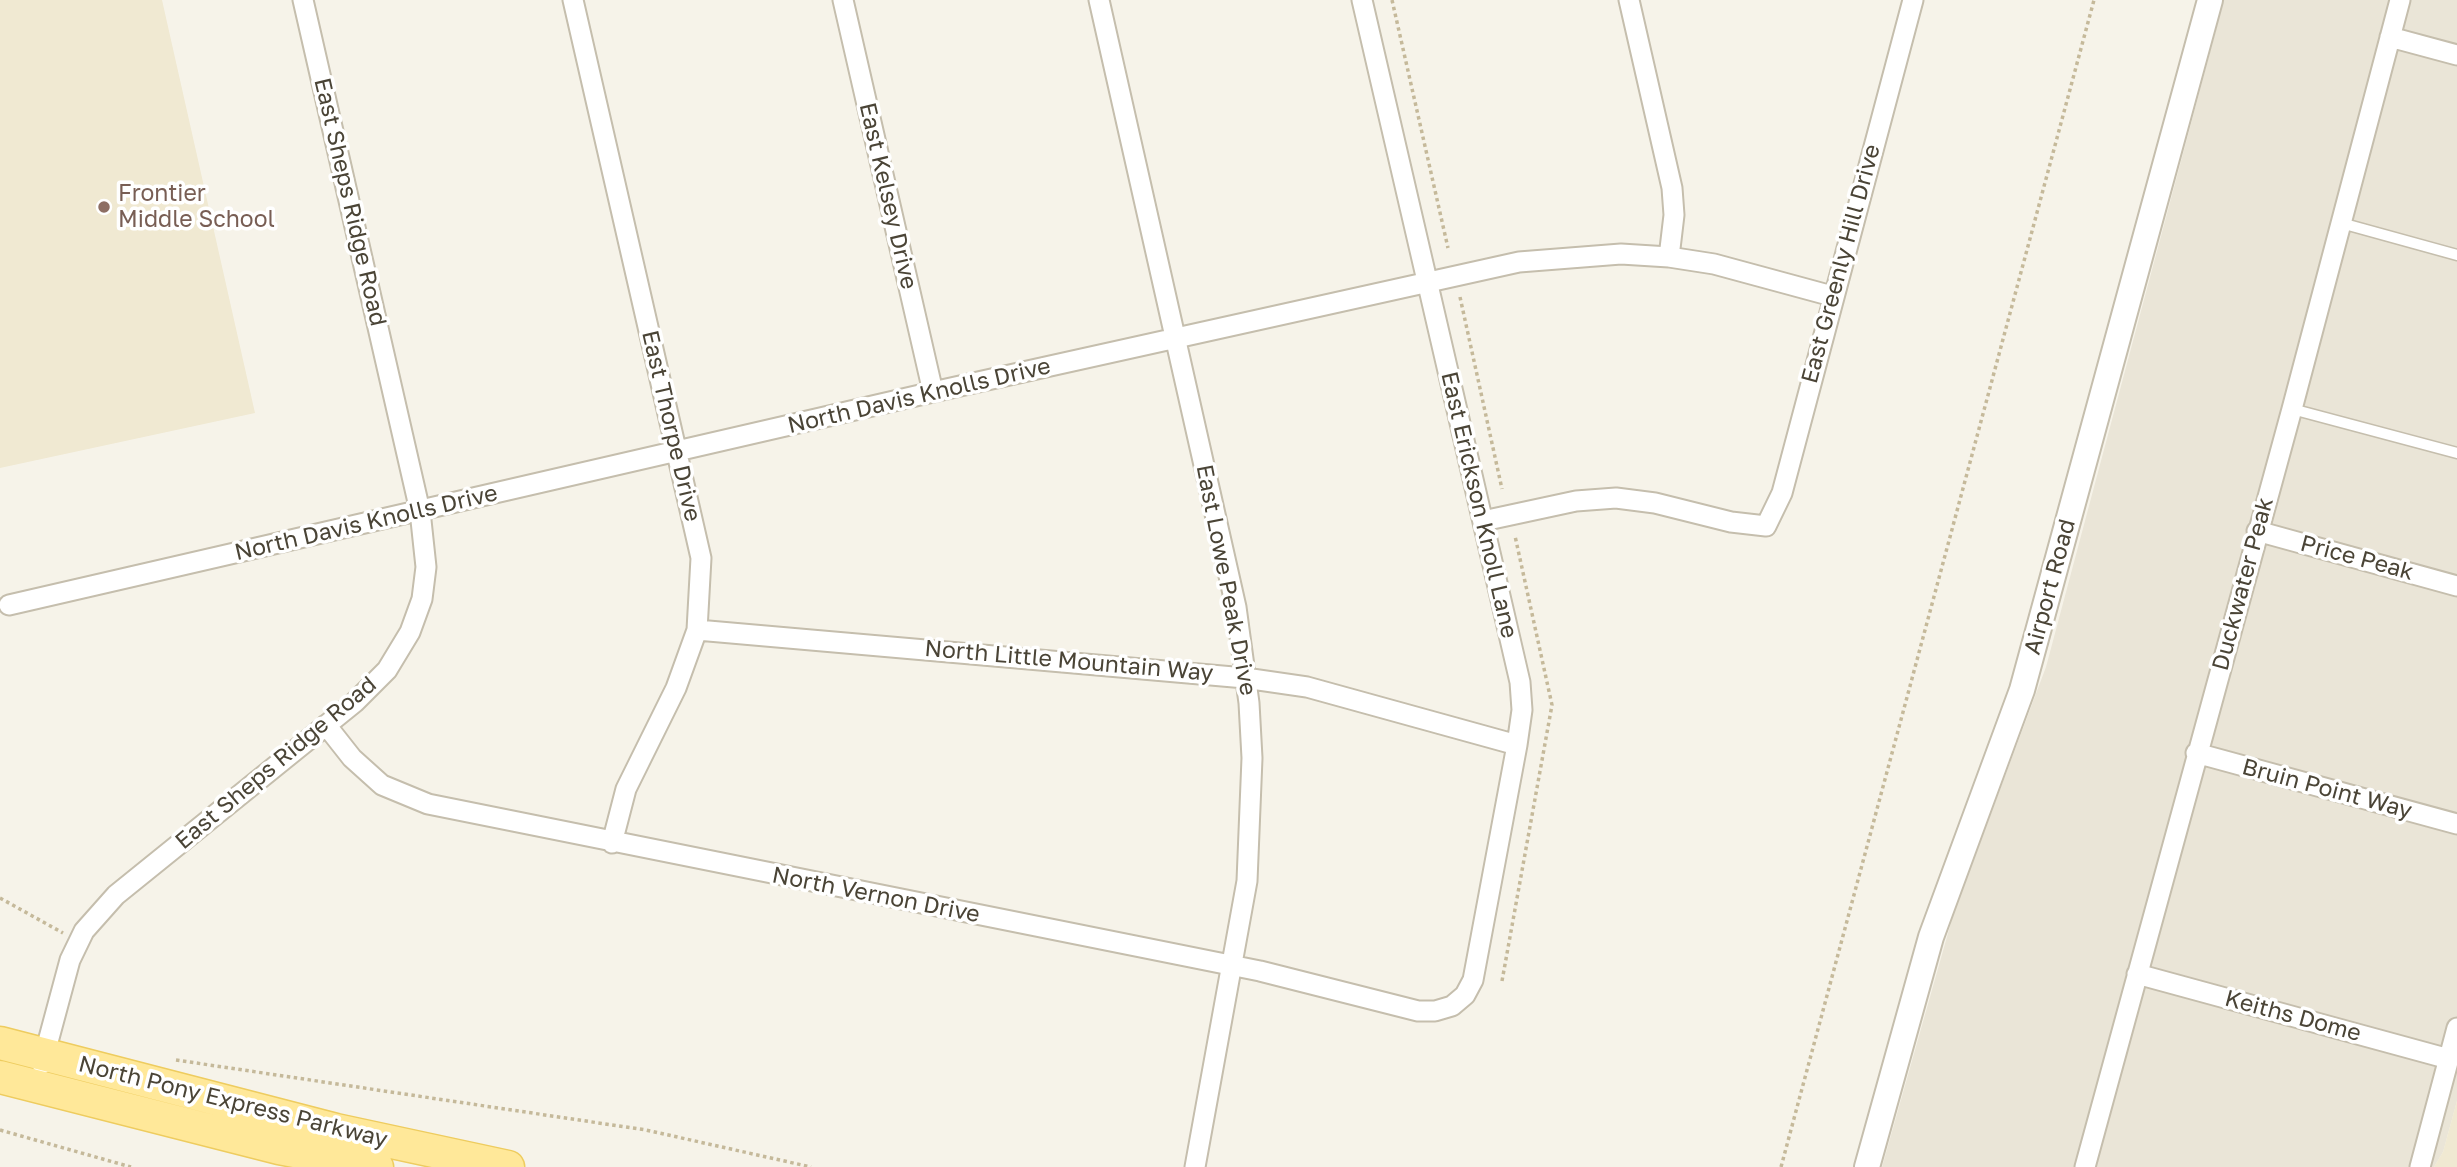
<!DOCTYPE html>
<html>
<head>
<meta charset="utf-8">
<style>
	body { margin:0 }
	canvas { display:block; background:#f6f3e9 }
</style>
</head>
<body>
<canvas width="2457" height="1167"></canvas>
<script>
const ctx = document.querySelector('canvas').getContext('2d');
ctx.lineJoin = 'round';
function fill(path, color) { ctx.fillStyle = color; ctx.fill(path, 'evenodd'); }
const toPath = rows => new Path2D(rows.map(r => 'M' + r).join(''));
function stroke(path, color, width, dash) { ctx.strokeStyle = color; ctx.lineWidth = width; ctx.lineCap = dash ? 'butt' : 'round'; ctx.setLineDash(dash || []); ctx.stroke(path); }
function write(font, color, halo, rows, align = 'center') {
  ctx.font = font + ' "Golos Text",sans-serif'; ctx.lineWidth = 7; ctx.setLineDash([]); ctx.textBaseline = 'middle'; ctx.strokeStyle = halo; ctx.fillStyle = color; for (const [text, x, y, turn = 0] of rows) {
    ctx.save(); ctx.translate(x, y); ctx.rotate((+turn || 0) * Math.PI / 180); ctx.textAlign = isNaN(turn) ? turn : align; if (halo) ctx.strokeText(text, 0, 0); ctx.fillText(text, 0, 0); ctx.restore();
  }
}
fill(toPath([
	[2224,0,2457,0,2457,1101,2443,1152,2434,1167,1882,1167,1954,912,2046,667]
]), '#eae5d7');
fill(toPath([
	[0,0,162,0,255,413,0,468],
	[2457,1101,2457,1167,2434,1167,2443,1152]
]), '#f0e9d2');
const service = toPath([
	[2341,223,2457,255],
	[2292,409,2457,453]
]);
const minor = toPath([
	[573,0,701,558,697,630,676,688,626,789,612,843],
	[843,0,933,392],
	[1099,0,1236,607,1249,703,1252,758,1247,881,1195,1167],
	[1629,0,1672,188,1674,215,1669,257],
	[2390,37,2457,55],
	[1483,521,1576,501,1616,498,1655,503,1731,522,1766,526,1782,493,1913,0],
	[2257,531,2457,586],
	[9,605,933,392,1519,262,1621,254,1669,257,1714,264,1832,296],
	[697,630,1245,678,1307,687,1517,745],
	[326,725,352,758,382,785,428,804,1260,971,1418,1011,1435,1011,1452,1006,1465,995,1473,980,1517,745,1522,710,1520,682,1362,0],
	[2196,753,2457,824],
	[2137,974,2449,1059],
	[42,1064,70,960,84,931,116,895,355,702,387,670,410,632,422,599,426,567,420,511,303,0],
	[2085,1167,2292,409,2400,0],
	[2420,1167,2457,1028]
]);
const tertiary = toPath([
	[1867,1167,1931,937,2022,690,2210,0]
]);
const primary = toPath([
	[0,1043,336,1130,508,1167],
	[0,1077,279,1148,377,1167]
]);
stroke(service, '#c5bead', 13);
stroke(minor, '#c5bead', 23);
stroke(tertiary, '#c5bead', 28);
stroke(primary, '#eecc5f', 35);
stroke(toPath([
	[1392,0,1448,248],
	[1460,297,1502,489],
	[0,898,63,933],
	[1502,981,1552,705,1515,536],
	[176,1060,646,1130,811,1167],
	[0,1130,131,1167],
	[1781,1167,2094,0]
]), '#c5b99a', 3.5, [3.5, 3.5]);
stroke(service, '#fff', 10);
stroke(minor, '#fff', 19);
stroke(tertiary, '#fff', 24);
stroke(primary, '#ffe899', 32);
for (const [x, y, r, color] of [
	[104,207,7,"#8d6e63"]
]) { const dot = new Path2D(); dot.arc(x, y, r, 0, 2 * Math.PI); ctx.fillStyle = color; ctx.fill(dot); stroke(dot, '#fff', 2.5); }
write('23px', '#785e54', '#fff', [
	["Frontier",118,194],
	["Middle School",118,220]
], 'left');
write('23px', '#4a4436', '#fff', [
	["East Kelsey Drive",888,196,77],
	["East Sheps Ridge Road",350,202,77],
	["East Greenly Hill Drive",1841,264,-75],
	["North Davis Knolls Drive",919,396,-13],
	["East Thorpe Drive",671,426,77],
	["East Erickson Knoll Lane",1479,505,77],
	["North Davis Knolls Drive",366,523,-13],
	["Price Peak",2357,558,15],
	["East Lowe Peak Drive",1226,580,79],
	["Duckwater Peak",2243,584,-75],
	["Airport Road",2050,587,-75],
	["North Little Mountain Way",1069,661,5],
	["East Sheps Ridge Road",276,763,-40],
	["Bruin Point Way",2327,789,15],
	["North Vernon Drive",876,895,11],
	["Keiths Dome",2293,1016,15],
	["North Pony Express Parkway",233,1102,14]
]);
</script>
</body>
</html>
